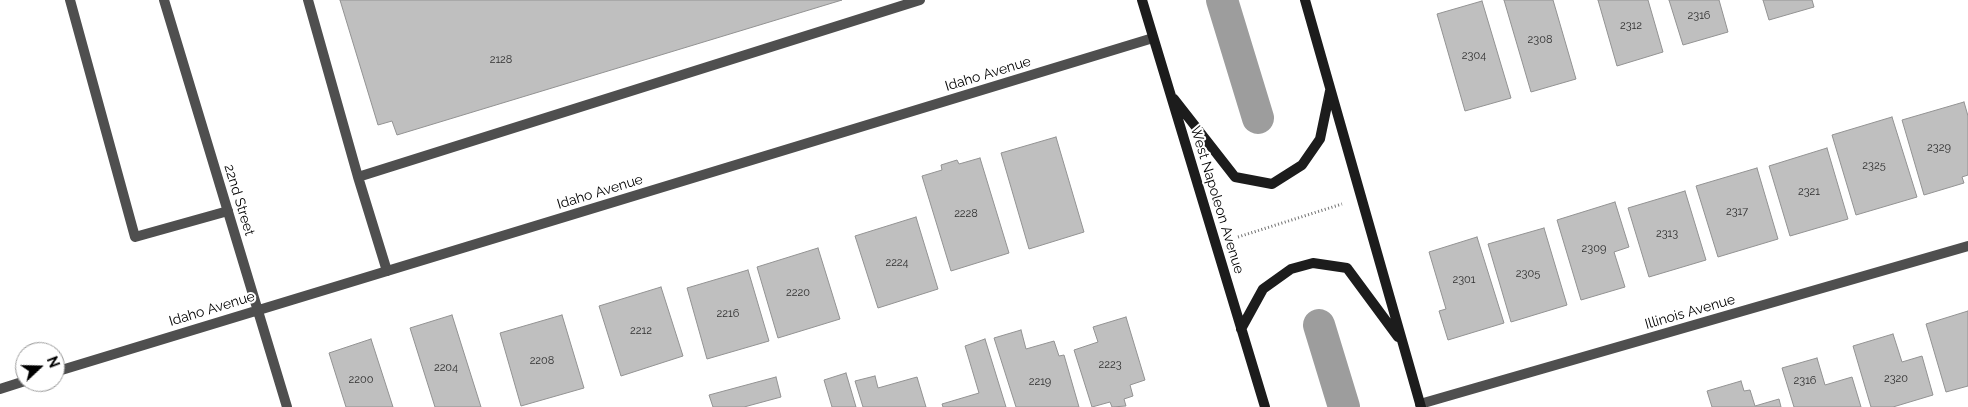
<!DOCTYPE html>
<html>
<head>
<meta charset="utf-8">
<style>
	body { margin:0 }
	#map { position:relative; width:1968px; height:407px; overflow:hidden; background:#fff; font-family:Raleway,sans-serif }
	canvas { display:block }
	.north { position:absolute; left:15px; top:342px; width:50px; height:50px; box-sizing:border-box; background:#fff; border:1px solid #999; border-radius:50%; rotate:69deg; font-size:14px; font-weight:700; line-height:20px; text-align:center; color:#000 }
	.north::after { content:''; display:block; margin:auto; width:18px; height:22px; background:#000; clip-path:polygon(50% 0,100% 100%,50% 72%,0 100%) }
</style>
</head>
<body>
<div id="map">
<canvas width="1968" height="407"></canvas>
<div class="north">N</div>
</div>
<script>
const ctx = document.querySelector('canvas').getContext('2d');
ctx.lineJoin = 'round';
const toPath = rows => new Path2D(rows.map(r => 'M' + r).join(''));
function stroke(path, color, width, dash) { ctx.strokeStyle = color; ctx.lineWidth = width; ctx.lineCap = dash ? 'butt' : 'round'; ctx.setLineDash(dash || []); ctx.stroke(path); }
function fill(path, color) { ctx.fillStyle = color; ctx.fill(path, 'evenodd'); }
function write(font, color, halo, rows, align = 'center') {
  ctx.font = font + ' Raleway,sans-serif'; ctx.lineWidth = 4; ctx.setLineDash([]); ctx.textBaseline = 'middle'; ctx.strokeStyle = halo; ctx.fillStyle = color; for (const [text, x, y, turn = 0] of rows) {
    ctx.save(); ctx.translate(x, y); ctx.rotate((+turn || 0) * Math.PI / 180); ctx.textAlign = isNaN(turn) ? turn : align; if (halo) ctx.strokeText(text, 0, 0); ctx.fillText(text, 0, 0); ctx.restore();
  }
}
stroke(toPath([
	[1222,0,1258,118],
	[1319,325,1344,407]
]), '#9d9d9d', 32);
const building = toPath([
	[340,0,842,0,397,135,392,121,378,125,340,0],
	[1504,0,1553,0,1576,79,1531,92,1504,0],
	[1598,0,1648,0,1663,52,1617,66,1598,0],
	[1669,0,1719,0,1728,32,1683,45,1669,0],
	[1763,0,1812,0,1814,7,1769,20,1763,0],
	[1482,1,1511,98,1465,111,1437,14,1482,1],
	[1964,102,1968,116,1968,175,1962,177,1964,183,1924,195,1902,120,1964,102],
	[1892,117,1917,197,1856,215,1832,135,1892,117],
	[1056,137,1084,232,1029,249,1001,153,1056,137],
	[1827,148,1848,219,1790,236,1769,166,1827,148],
	[980,158,1009,253,951,271,922,176,942,170,941,165,957,160,959,164,980,158],
	[1757,168,1778,239,1718,257,1696,186,1757,168],
	[1685,191,1706,260,1649,277,1628,208,1685,191],
	[1615,202,1629,247,1614,252,1625,287,1581,300,1557,220,1615,202],
	[916,217,938,289,878,308,855,236,916,217],
	[1544,228,1567,305,1511,322,1488,244,1544,228],
	[1477,237,1504,323,1448,340,1439,311,1446,309,1429,252,1477,237],
	[818,248,840,319,778,338,757,267,818,248],
	[748,270,769,341,707,359,687,288,748,270],
	[661,287,683,356,621,376,599,306,661,287],
	[1968,311,1968,386,1946,392,1926,324,1968,311],
	[452,315,481,407,435,407,410,328,452,315],
	[562,315,584,388,521,406,500,333,562,315],
	[1126,317,1145,380,1130,385,1133,396,1124,399,1126,406,1112,407,1110,402,1092,407,1074,350,1098,342,1093,327,1126,317],
	[1021,330,1026,349,1054,341,1059,356,1064,355,1079,407,1016,407,994,338,1021,330],
	[1893,334,1902,362,1922,356,1933,395,1893,407,1871,407,1853,346,1893,334],
	[371,339,393,407,346,407,329,353,371,339],
	[985,339,1006,407,943,407,942,404,979,393,965,346,985,339],
	[1817,358,1825,385,1852,377,1861,407,1794,407,1782,368,1817,358],
	[846,373,856,407,832,407,824,380,846,373],
	[875,376,878,388,917,377,926,407,863,407,855,381,875,376],
	[776,377,781,397,744,407,713,407,709,395,776,377],
	[1741,381,1744,391,1750,390,1755,406,1779,399,1781,407,1712,407,1707,391,1741,381]
]);
fill(building, '#bfbfbf');
stroke(building, '#939393', 1);
stroke(toPath([
	[1238,237,1342,204]
]), '#717171', 3, [1, 2.5]);
stroke(toPath([
	[70,0,135,237,228,211],
	[308,0,358,177,920,0],
	[358,177,387,271]
]), '#4f4f4f', 10);
stroke(toPath([
	[164,0,287,407],
	[55,372,1153,38],
	[0,389,25,381],
	[1420,404,1968,246]
]), '#4f4f4f', 10);
stroke(toPath([
	[1142,0,1265,407],
	[1305,0,1421,407],
	[1174,99,1235,177,1272,184,1302,165,1320,139,1330,91],
	[1241,329,1263,289,1291,269,1313,263,1347,268,1398,337]
]), '#1c1c1c', 10);
write('11px', '#303030', null, [
	["2316",1699,16],
	["2312",1631,26],
	["2308",1540,40],
	["2304",1474,56],
	["2128",501,60],
	["2329",1939,148],
	["2325",1874,166],
	["2321",1809,192],
	["2317",1737,212],
	["2228",966,214],
	["2313",1667,234],
	["2309",1594,249],
	["2224",897,263],
	["2305",1528,274],
	["2301",1464,280],
	["2220",798,293],
	["2216",728,314],
	["2212",641,331],
	["2208",542,361],
	["2223",1110,365],
	["2204",446,368],
	["2320",1896,379],
	["2200",361,380],
	["2316",1805,381],
	["2219",1040,382]
]);
write('14px', '#000', '#fff', [
	["Idaho Avenue",988,74,-17],
	["Idaho Avenue",600,192,-17],
	["22nd Street",239,200,73],
	["West Napoleon Avenue",1217,200,73],
	["Idaho Avenue",212,309,-17],
	["Illinois Avenue",1690,312,-16]
]);
</script>
</body>
</html>
